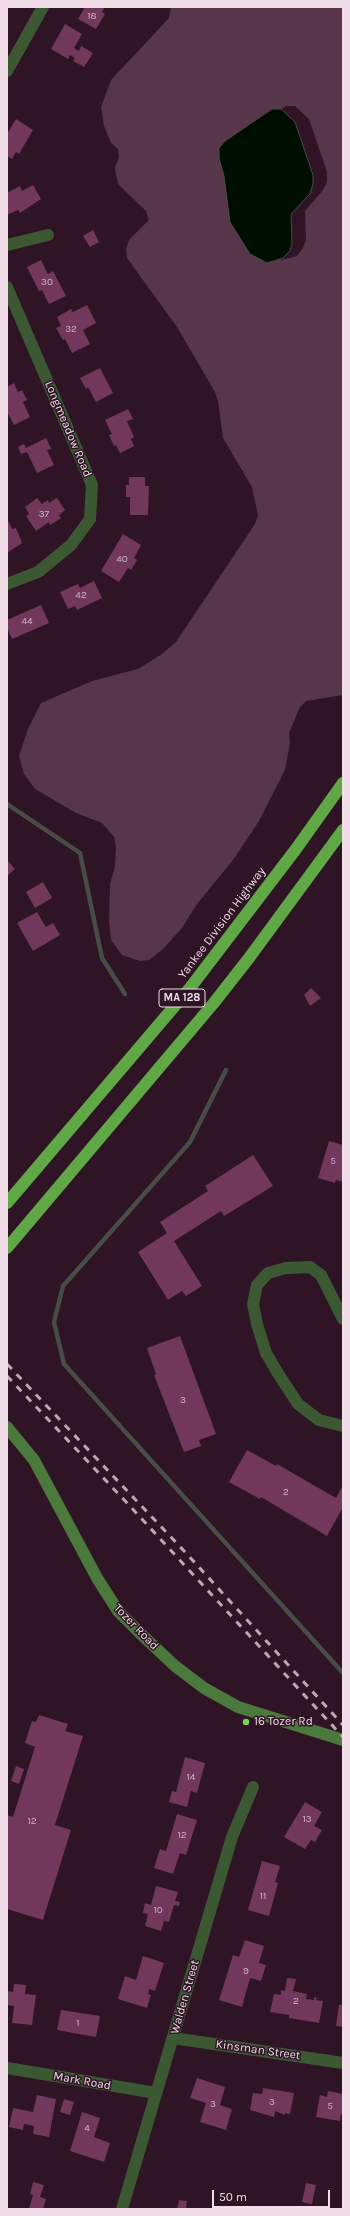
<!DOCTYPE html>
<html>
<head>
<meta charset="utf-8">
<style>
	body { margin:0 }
	#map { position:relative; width:350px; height:2216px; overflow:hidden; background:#2e1424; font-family:Karla,sans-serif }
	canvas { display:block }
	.frame { position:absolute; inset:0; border:8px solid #f1dee9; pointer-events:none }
	.scale { position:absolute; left:212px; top:2190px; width:118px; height:18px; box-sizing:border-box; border:2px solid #f1dee9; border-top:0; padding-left:5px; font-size:12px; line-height:14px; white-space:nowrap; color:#f1dee9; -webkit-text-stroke:3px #2e1424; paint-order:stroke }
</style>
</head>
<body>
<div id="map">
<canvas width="350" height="2216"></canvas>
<div class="frame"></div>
<div class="scale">50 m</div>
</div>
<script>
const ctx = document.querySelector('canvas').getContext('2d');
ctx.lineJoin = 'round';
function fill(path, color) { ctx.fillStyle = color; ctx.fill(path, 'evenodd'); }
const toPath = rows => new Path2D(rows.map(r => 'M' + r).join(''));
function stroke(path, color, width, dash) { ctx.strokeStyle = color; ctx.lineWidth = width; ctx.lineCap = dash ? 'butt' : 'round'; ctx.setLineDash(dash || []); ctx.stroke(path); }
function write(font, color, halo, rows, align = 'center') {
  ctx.font = font + ' Karla,sans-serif'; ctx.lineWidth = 3; ctx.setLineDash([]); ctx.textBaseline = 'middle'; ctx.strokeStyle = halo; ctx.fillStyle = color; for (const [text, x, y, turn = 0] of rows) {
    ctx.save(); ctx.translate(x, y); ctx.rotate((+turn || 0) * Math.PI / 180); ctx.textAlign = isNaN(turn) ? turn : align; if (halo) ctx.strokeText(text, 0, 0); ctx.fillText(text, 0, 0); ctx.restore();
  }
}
fill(toPath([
	[171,7,343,7,343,695,306,701,300,707,289,733,290,743,285,770,259,821,233,860,197,904,182,928,163,949,149,960,140,961,122,955,111,940,109,921,110,884,115,866,116,847,114,837,102,823,76,813,35,789,24,774,19,756,28,729,41,703,92,681,138,669,162,654,176,642,255,524,258,515,252,487,223,438,218,401,215,392,177,327,127,258,126,249,129,240,149,220,146,211,119,185,116,176,115,167,119,158,118,149,111,143,104,126,101,107,111,80,169,18],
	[286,106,295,106,309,119,327,172,327,182,323,190,305,211,306,240,303,248,297,256,281,260,264,251,239,138]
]), '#57364a');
const water = toPath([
	[272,109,281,109,295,122,313,175,313,184,310,194,291,214,292,243,290,251,283,258,267,263,250,254,230,222,224,176,219,158,219,148,225,141,272,109]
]);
fill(water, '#000e00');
stroke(water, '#484c46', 1);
stroke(toPath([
	[7,804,80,853,102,958,125,994],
	[226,1070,190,1142,63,1286,54,1322,64,1364,343,1673]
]), '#484c46', 4.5);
fill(toPath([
	[85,7,105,7,102,12,105,14,96,29,78,19],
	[65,24,82,34,74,48,79,51,81,46,93,53,84,67,73,61,75,58,70,55,68,59,51,49],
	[16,119,33,130,19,154,16,152,12,159,7,156,7,134],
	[33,185,41,199,20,213,18,210,7,215,7,193,20,186,22,191],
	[93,230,99,242,90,247,83,236],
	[41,260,48,274,53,271,66,296,49,304,42,290,39,291,27,267],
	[87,305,96,323,83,330,90,344,72,353,65,339,63,340,56,328,61,326,57,317,71,309,73,312],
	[100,368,113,393,96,402,88,387,86,389,80,378],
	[14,383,18,392,22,390,27,400,23,402,30,417,14,425,7,412,7,387],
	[128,409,133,419,127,421,134,437,131,439,134,446,120,453,116,445,114,446,109,435,112,434,105,420],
	[46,438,51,449,47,450,54,465,37,473,27,452,21,454,18,447,24,444,26,448],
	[129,477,145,477,145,486,149,486,148,515,130,515,130,497,126,497,126,485,129,485],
	[37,498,42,504,48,500,49,503,57,498,65,510,59,515,61,518,50,525,49,522,36,531,26,516,29,514,25,507],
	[7,518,12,529,16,528,22,543,7,553],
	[123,534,141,545,134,558,137,560,131,570,128,568,119,582,101,571],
	[94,581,102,598,77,610,75,606,68,609,60,592,78,584,80,588],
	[41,605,49,623,12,639,7,628,7,620],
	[7,860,15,869,7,876],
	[43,882,52,898,35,908,26,892],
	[37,912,46,927,53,923,60,935,33,951,17,923],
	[311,988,321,998,310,1006,304,995],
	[329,1141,343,1145,343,1182,336,1180,335,1183,318,1178],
	[253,1155,273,1186,224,1216,221,1211,174,1241,202,1286,186,1296,182,1291,168,1300,138,1252,167,1233,160,1222,208,1191,205,1186],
	[180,1336,216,1434,199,1440,201,1446,184,1452,154,1375,156,1374,147,1348],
	[247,1450,276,1466,277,1464,336,1498,343,1485,343,1507,327,1536,261,1497,260,1499,229,1482],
	[39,1715,68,1724,65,1731,83,1736,55,1825,71,1830,43,1920,7,1909,7,1815,13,1817,35,1747,25,1743,32,1721,36,1722],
	[185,1757,205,1763,197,1793,191,1791,187,1807,169,1802,172,1791,176,1792],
	[16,1766,24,1769,19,1784,11,1781],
	[305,1802,322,1812,314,1826,322,1830,315,1842,311,1840,305,1849,284,1837],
	[177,1814,197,1820,186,1855,180,1853,173,1874,154,1868,160,1849,166,1851],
	[262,1861,280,1866,275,1882,278,1883,269,1916,248,1910],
	[156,1886,178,1892,175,1901,180,1902,179,1906,174,1905,169,1922,164,1921,161,1931,145,1926,148,1914,143,1913,145,1903,151,1905],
	[245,1940,264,1946,259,1963,266,1965,261,1981,250,1978,242,2007,219,2000,233,1955,239,1957],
	[143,1956,164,1963,155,1991,149,1989,148,1994,151,1995,147,2008,118,1999,125,1976,136,1980],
	[287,1978,296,1979,293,1991,307,1994,306,1999,314,2000,314,1997,317,1998,316,2000,323,2001,319,2023,289,2018,289,2015,270,2012,274,1994,281,1995,281,1990,285,1991],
	[14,1984,26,1985,25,1994,36,1995,32,2025,12,2023,14,2006,7,2005,7,1991,13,1992],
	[339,2005,343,2005,343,2027,336,2026],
	[61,2010,100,2016,96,2037,57,2030],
	[197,2078,225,2087,220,2105,232,2109,226,2130,200,2122,206,2103,190,2098],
	[263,2088,294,2093,290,2114,285,2113,285,2115,275,2111,274,2117,250,2110,253,2093,262,2094],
	[328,2091,343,2094,343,2115,341,2114,340,2121,316,2117,320,2095,327,2097],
	[37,2095,56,2099,49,2137,33,2134,34,2126,24,2124,23,2130,9,2127,13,2108,33,2112],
	[64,2099,74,2102,70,2115,60,2112],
	[82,2112,100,2118,94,2137,110,2143,104,2162,70,2151],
	[33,2182,44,2185,40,2197,46,2199,43,2209,29,2209,33,2195,30,2194],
	[306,2183,316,2185,312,2204,302,2202],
	[179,2200,187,2201,186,2209,177,2209]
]), '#71385c');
stroke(toPath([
	[7,71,43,7],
	[7,245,48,235],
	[7,287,92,485,90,519,71,545,38,572,7,584],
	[343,1319,321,1275,310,1267,286,1268,268,1273,257,1285,253,1304,257,1324,266,1353,279,1375,298,1404,319,1420,343,1426],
	[173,2038,343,2063],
	[7,2068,156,2093],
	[122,2209,232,1837,253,1787]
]), '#3c5833', 12);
stroke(toPath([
	[7,1427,34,1460,97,1578,118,1611,142,1635,175,1666,204,1688,238,1707,343,1740]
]), '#4b793b', 12);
stroke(toPath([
	[7,1203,190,988,296,849,343,783],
	[7,1248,213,1004,249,958,343,830]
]), '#60a846', 12);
stroke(toPath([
	[7,1364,186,1553,343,1725],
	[7,1376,128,1504,343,1737]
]), '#bca7b3', 3, [7, 7]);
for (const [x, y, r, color] of [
	[246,1722,4,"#79d158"]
]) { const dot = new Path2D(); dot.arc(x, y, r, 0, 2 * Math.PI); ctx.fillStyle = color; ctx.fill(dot); stroke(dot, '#2e1424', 1.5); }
write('10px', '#d1b4c6', null, [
	["18",92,16],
	["30",47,282],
	["32",71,329],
	["37",44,514],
	["40",122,559],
	["42",81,595],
	["44",27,621],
	["5",333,1161],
	["3",183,1400],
	["2",286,1492],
	["14",191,1777],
	["13",307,1819],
	["12",32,1821],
	["12",182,1835],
	["11",263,1896],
	["10",158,1910],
	["9",246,1971],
	["2",296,2001],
	["1",78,2023],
	["3",272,2102],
	["3",213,2104],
	["5",330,2106],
	["4",87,2128]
]);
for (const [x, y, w] of [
	[182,998,46]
]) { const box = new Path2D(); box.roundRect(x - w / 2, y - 9, w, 18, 3); ctx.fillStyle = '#2e1424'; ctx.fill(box); stroke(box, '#f1dee9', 1); }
write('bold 11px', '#f1dee9', null, [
	["MA 128",182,998]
]);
write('12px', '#f1dee9', '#2e1424', [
	["Longmeadow Road",68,429,67],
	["Yankee Division Highway",222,923,-53],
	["Tozer Road",136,1627,46],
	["Walden Street",185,1997,-74],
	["Kinsman Street",258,2050,8],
	["Mark Road",82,2081,10]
]);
write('12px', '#f1dee9', '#2e1424', [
	["16 Tozer Rd",254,1722]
], 'left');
</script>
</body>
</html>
